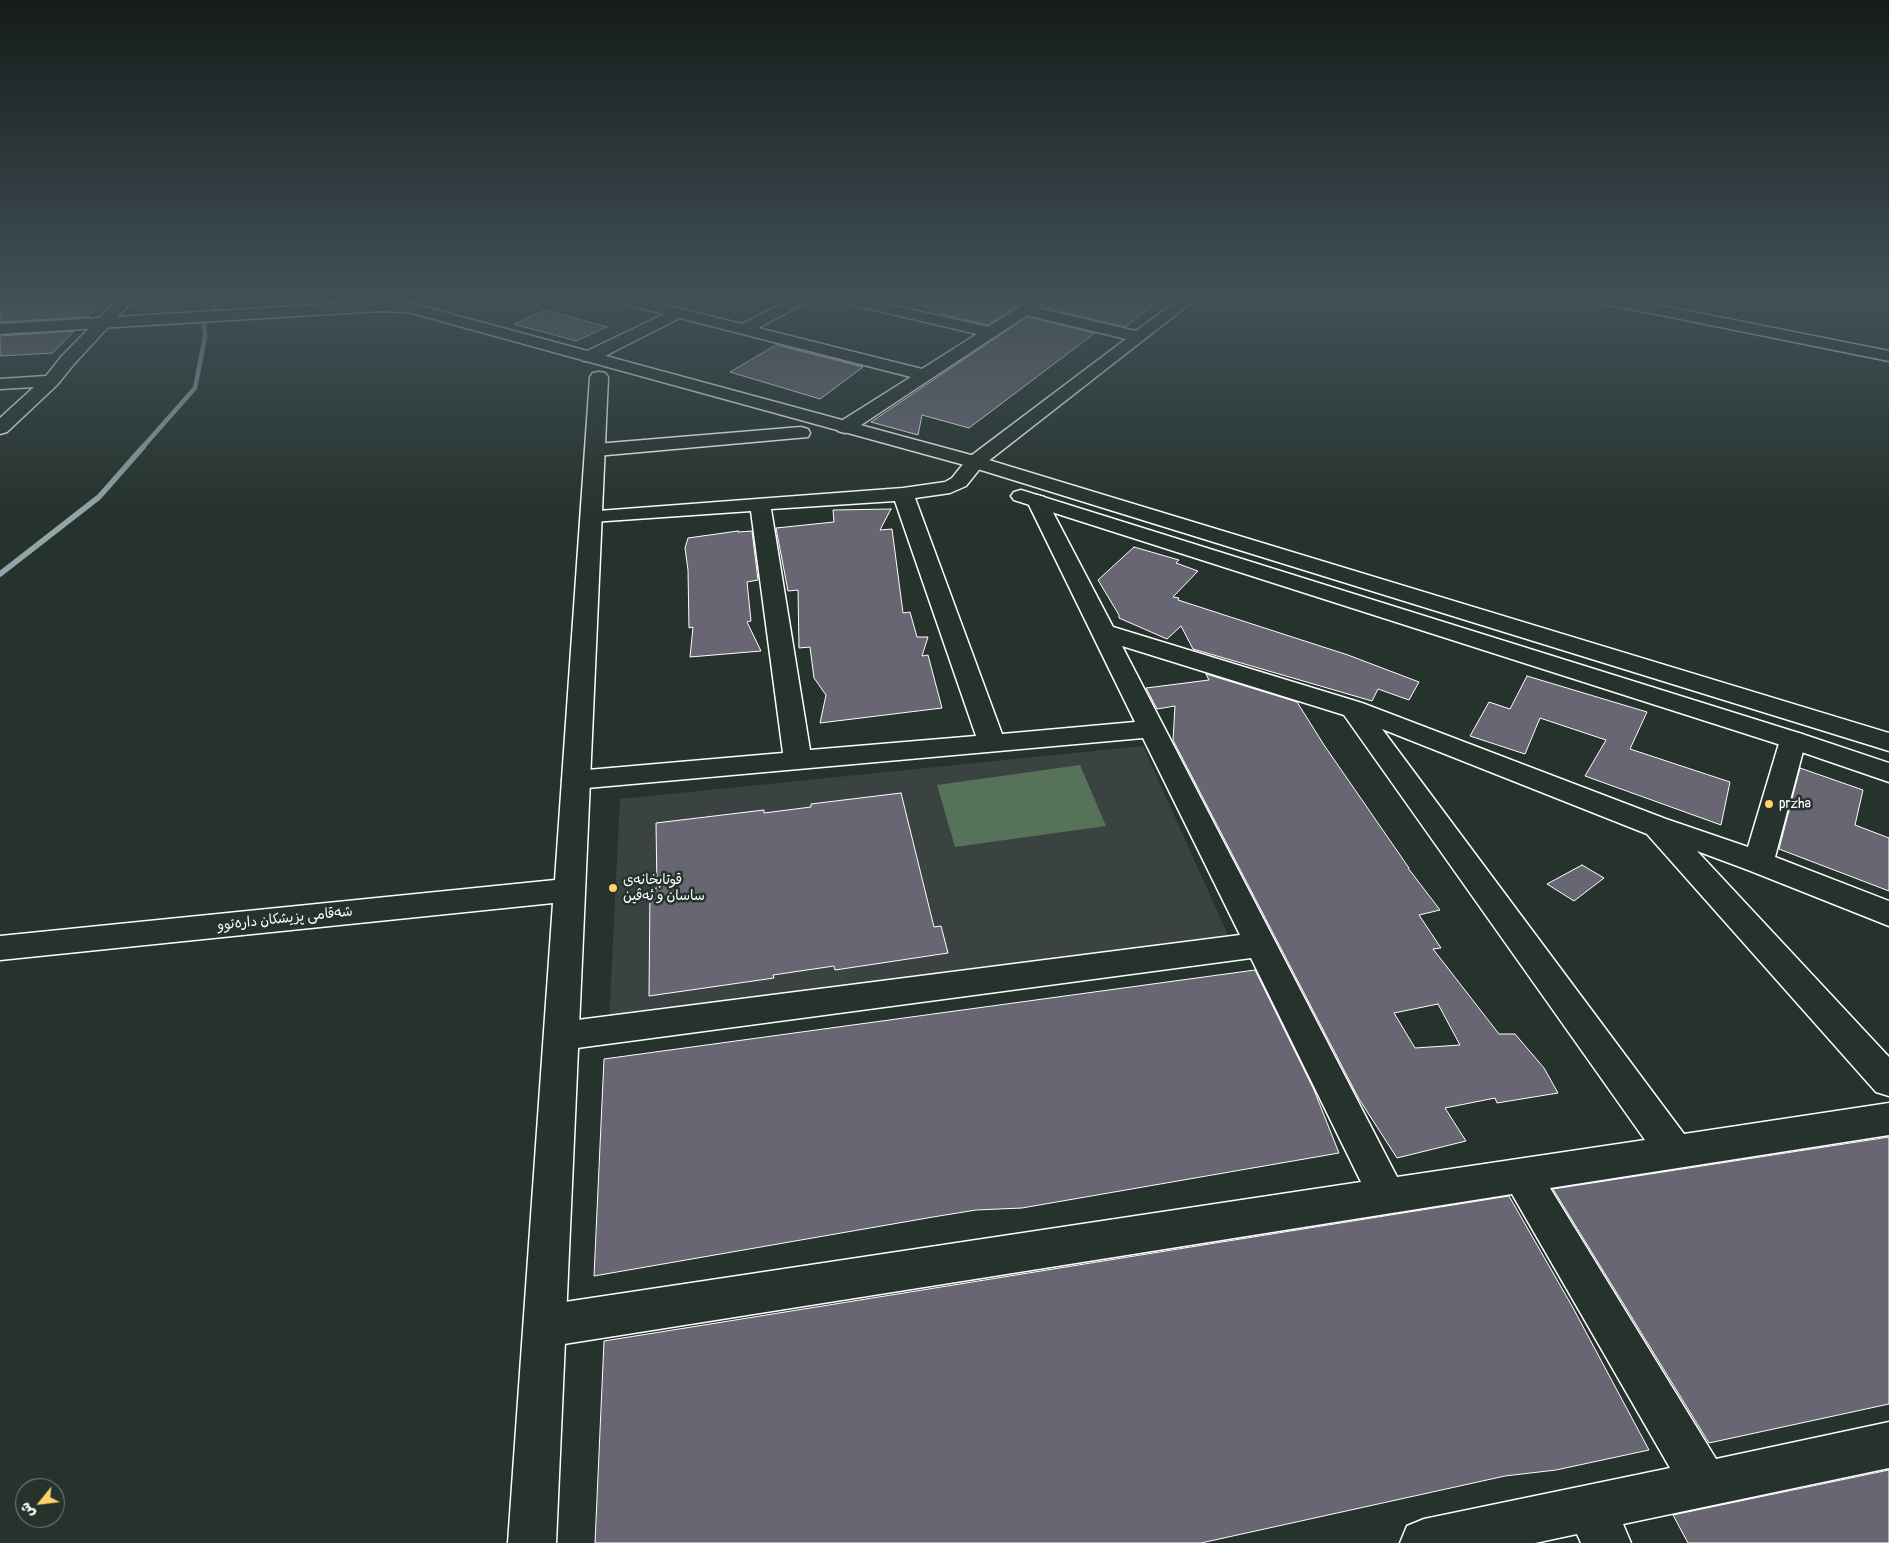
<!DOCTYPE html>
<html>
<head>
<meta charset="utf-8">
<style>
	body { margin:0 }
	#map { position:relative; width:1889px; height:1543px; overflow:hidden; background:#26332d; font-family:Pangolin,"Playpen Sans Arabic",sans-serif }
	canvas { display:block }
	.north { position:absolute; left:15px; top:1478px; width:50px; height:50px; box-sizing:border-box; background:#26332d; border:1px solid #7d8581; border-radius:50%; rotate:241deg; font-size:14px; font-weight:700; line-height:20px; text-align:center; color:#fff }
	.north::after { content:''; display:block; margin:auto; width:18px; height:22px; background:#ffd166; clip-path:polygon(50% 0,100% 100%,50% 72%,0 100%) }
</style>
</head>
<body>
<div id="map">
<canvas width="1889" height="1543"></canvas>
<div class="north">ش</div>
</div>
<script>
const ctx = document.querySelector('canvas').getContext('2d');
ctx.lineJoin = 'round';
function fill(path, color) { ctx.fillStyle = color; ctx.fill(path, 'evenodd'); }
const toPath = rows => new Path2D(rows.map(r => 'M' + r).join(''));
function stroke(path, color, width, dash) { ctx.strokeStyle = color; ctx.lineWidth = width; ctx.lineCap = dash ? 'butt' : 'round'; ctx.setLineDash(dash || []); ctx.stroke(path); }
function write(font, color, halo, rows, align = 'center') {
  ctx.font = font + ' Pangolin,"Playpen Sans Arabic",sans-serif'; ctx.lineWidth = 5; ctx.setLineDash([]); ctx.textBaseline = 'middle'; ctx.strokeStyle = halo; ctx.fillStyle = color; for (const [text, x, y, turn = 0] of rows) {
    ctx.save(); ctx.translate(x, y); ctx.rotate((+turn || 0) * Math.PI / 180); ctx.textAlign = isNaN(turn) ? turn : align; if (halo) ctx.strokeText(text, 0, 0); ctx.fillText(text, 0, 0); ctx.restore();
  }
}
fill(toPath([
	[1143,746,1232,944,609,1023,620,799]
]), '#3a4242');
fill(toPath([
	[1080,765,1106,826,955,847,937,785]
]), '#567259');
stroke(toPath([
	[142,448,195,388,205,337,204,325,211,310,225,298]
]), '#91a4a7', 4.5);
stroke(toPath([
	[0,574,99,497,143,447]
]), '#91a4a7', 5.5);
const building = toPath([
	[0,298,38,298,35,301,106,298,88,317,0,322,0,298],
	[905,298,1030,298,988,325,945,315,905,298],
	[1052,298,1162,298,1125,327,1041,307,1052,298],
	[545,310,557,313,607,327,576,341,514,324,545,310],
	[1027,317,1095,333,969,428,922,415,918,435,871,422,1027,317],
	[74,331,53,353,0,356,0,336,74,331],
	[776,345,863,367,820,399,730,372,776,345],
	[891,509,880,530,892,529,903,613,910,612,917,637,928,637,922,656,928,655,942,708,820,723,826,695,814,678,810,647,799,648,798,590,788,591,776,528,834,522,833,510,891,509],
	[738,531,738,532,752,531,758,580,747,582,751,621,747,622,761,651,690,657,693,627,689,628,688,570,685,548,688,538,738,531],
	[1134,547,1179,560,1176,563,1198,571,1173,597,1179,598,1178,600,1348,655,1419,682,1409,700,1378,689,1372,701,1193,649,1181,626,1167,639,1119,618,1119,615,1098,580,1134,547],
	[1206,674,1297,702,1324,745,1409,868,1408,868,1440,910,1419,915,1441,948,1433,949,1499,1034,1515,1034,1544,1068,1558,1093,1497,1103,1495,1098,1445,1108,1466,1141,1397,1158,1359,1099,1173,740,1175,706,1157,709,1146,688,1209,680,1206,674],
	[1438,1004,1460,1045,1415,1048,1394,1013,1438,1004],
	[1527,676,1647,712,1630,749,1730,782,1721,825,1585,776,1606,740,1540,718,1525,754,1470,736,1489,702,1510,709,1527,676],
	[1800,768,1863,790,1855,825,1889,838,1889,891,1779,849,1800,768],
	[901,793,934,927,941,926,948,953,835,970,834,966,773,975,774,978,649,996,650,889,657,888,656,823,764,810,764,813,811,807,811,804,901,793],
	[1582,865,1604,878,1574,901,1547,884,1582,865],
	[1255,970,1314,1090,1339,1153,1022,1208,976,1210,933,1217,594,1276,604,1059,1255,970],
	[1889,1137,1889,1404,1709,1443,1553,1189,1889,1137],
	[1509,1196,1572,1306,1649,1450,1556,1470,1505,1476,1201,1543,595,1543,604,1341,1509,1196],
	[1889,1470,1889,1543,1688,1543,1673,1515,1889,1470]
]);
fill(building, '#686673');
stroke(building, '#fff', 1);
const minor = toPath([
	[119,298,135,298,74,364,57,385,7,432,0,434,0,418,34,387,0,389,0,379,46,376,62,356,119,298],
	[612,298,636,298,742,324,793,298,811,298,809,301,758,328,922,369,977,334,836,301,834,298,860,298,988,327,1033,298,1050,298,1037,308,1136,331,1181,298,1197,298,982,466,966,486,950,493,915,498,1002,734,1135,722,1027,501,1030,497,1037,495,1044,497,1047,501,1113,627,1362,703,1666,819,1748,847,1780,740,1784,734,1793,732,1802,734,1806,740,1775,857,1889,901,1889,926,1748,870,1697,851,1889,1057,1889,1096,1876,1092,1647,834,1382,729,1684,1134,1889,1103,1889,1135,1550,1188,1716,1459,1889,1422,1889,1468,1623,1524,1631,1543,1581,1543,1577,1534,1535,1543,1400,1543,1407,1526,1424,1519,1670,1468,1512,1194,545,1347,530,1341,524,1326,530,1311,545,1305,1361,1182,1251,958,562,1050,550,1046,545,1036,550,1026,562,1022,1240,935,1143,738,576,789,566,786,562,780,566,774,576,771,783,753,751,511,592,522,585,520,582,516,585,512,903,488,945,482,952,478,968,458,1126,339,1027,315,852,431,845,433,838,431,836,427,838,423,911,377,680,318,595,361,583,361,581,357,583,353,664,314,614,301,612,298],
	[895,501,976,736,810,750,771,509,895,501],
	[1122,646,1344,715,1645,1140,1397,1177,1122,646],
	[1593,298,1623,298,1889,351,1889,361,1601,303,1596,301,1593,298],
	[801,427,808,429,810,433,808,437,596,456,589,454,586,450,589,446,596,444,801,427]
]);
const tertiary = toPath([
	[380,301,414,304,982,458,1889,733,1889,751,968,466,408,312,380,311,0,334,0,324,380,301],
	[599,372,605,373,608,377,556,1543,508,1543,553,903,0,960,0,936,555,880,590,377,593,373,599,372],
	[1021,490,1802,734,1889,763,1889,782,1784,746,1014,500,1011,496,1014,492,1021,490]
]);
stroke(minor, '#fff', 3);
stroke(tertiary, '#fff', 3);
fill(minor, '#26332d');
fill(tertiary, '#26332d');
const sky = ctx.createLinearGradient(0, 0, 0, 514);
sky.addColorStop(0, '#151c19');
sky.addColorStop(0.58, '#415057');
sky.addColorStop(1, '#41505700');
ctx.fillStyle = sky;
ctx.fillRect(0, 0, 1889, 514);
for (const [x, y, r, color] of [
	[1769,804,5,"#ffd166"],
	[613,888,5,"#ffd166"]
]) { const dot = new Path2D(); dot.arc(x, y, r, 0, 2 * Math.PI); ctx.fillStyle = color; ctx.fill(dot); stroke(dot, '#26332d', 2); }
write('14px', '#fff', '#26332d', [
	["przha",1779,804],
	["قوتابخانەی",623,880],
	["ساسان و ئەڤین",623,896]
], 'left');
write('14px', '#fff', '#26332d', [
	["شەقامی پزیشکان دارەتوو",285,919,-6]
]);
</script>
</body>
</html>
